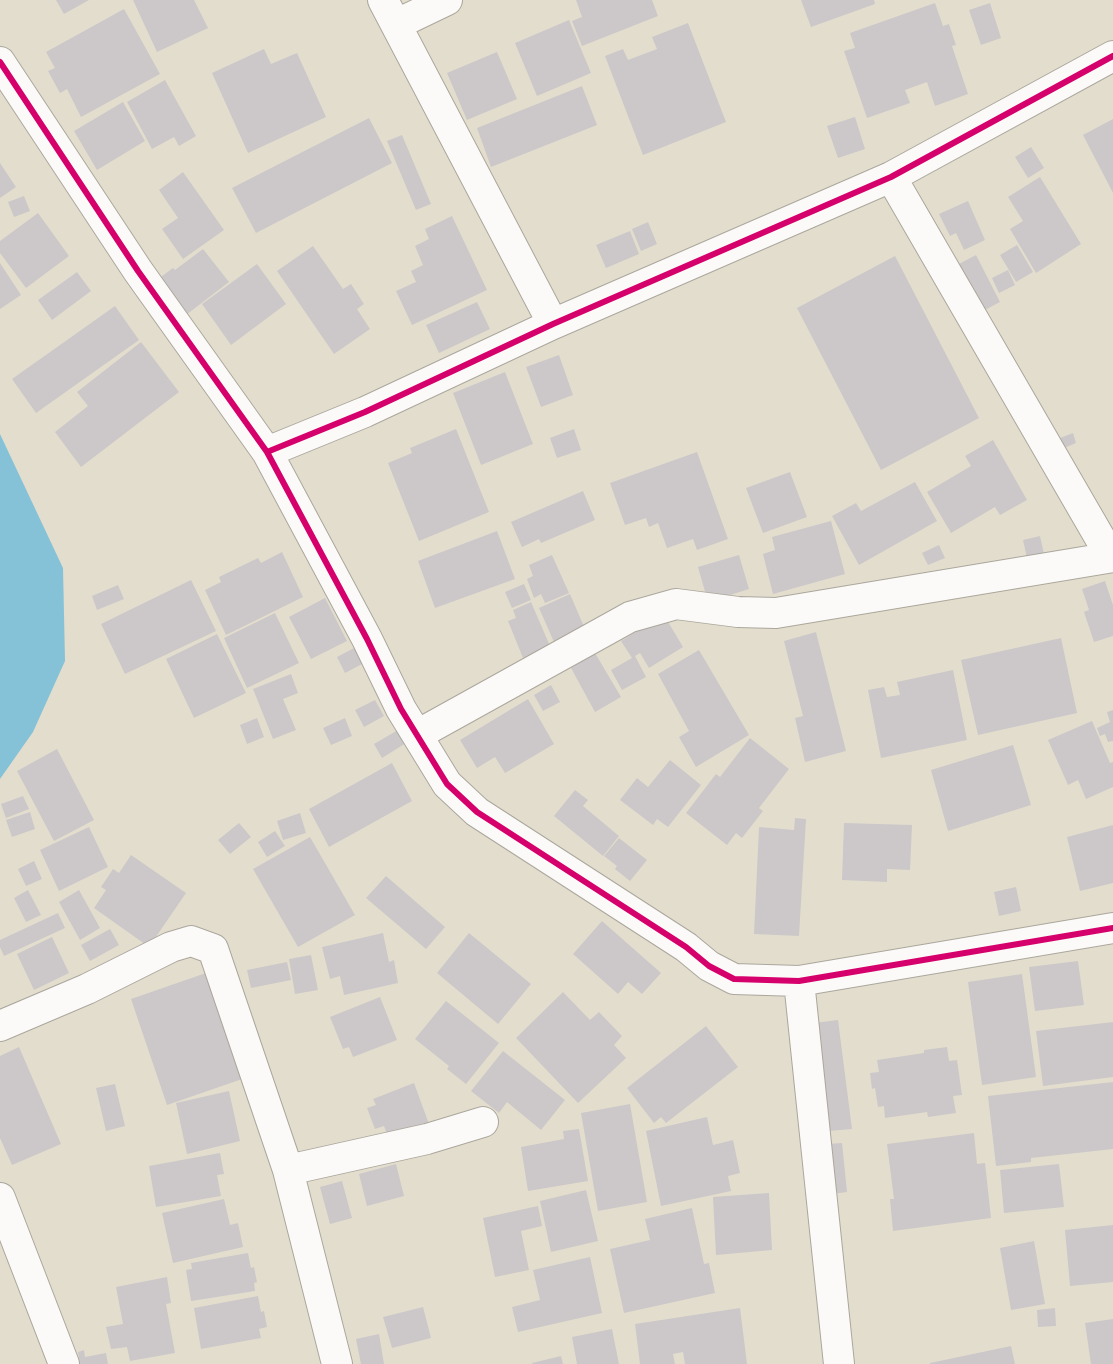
<!DOCTYPE html>
<html>
<head>
<meta charset="utf-8">
<style>
	body { margin:0 }
	canvas { display:block; background:#e3ddcd }
</style>
</head>
<body>
<canvas width="1113" height="1364"></canvas>
<script>
const ctx = document.querySelector('canvas').getContext('2d');
ctx.lineJoin = 'round';
function fill(path, color) { ctx.fillStyle = color; ctx.fill(path, 'evenodd'); }
const toPath = rows => new Path2D(rows.map(r => 'M' + r).join(''));
function stroke(path, color, width, dash) { ctx.strokeStyle = color; ctx.lineWidth = width; ctx.lineCap = dash ? 'butt' : 'round'; ctx.setLineDash(dash || []); ctx.stroke(path); }
fill(toPath([
	[0,434,63,568,65,661,33,732,0,779]
]), '#85c2d7');
fill(toPath([
	[56,0,89,0,64,14],
	[133,0,194,0,208,28,157,52],
	[576,0,652,0,658,16,582,46,572,21,582,17],
	[801,0,874,0,875,4,811,27],
	[935,3,943,26,949,24,956,45,952,46,968,94,935,106,927,82,905,90,910,103,867,118,844,51,855,48,850,33],
	[990,3,1001,38,981,45,969,10],
	[124,9,160,74,81,117,67,89,60,93,48,71,55,68,46,52],
	[569,20,591,73,537,96,515,43],
	[688,23,726,122,643,155,605,56,623,49,628,60,657,49,652,37],
	[264,49,271,64,297,53,326,117,248,153,212,73],
	[497,52,517,99,467,120,447,73],
	[165,80,196,136,179,146,174,137,152,149,127,102],
	[582,86,597,125,491,167,477,128],
	[123,102,145,141,97,170,74,131],
	[855,117,865,149,838,158,827,126],
	[369,118,392,163,256,233,232,188],
	[1113,119,1113,193,1083,135],
	[402,135,431,204,416,210,387,141],
	[1031,147,1044,168,1028,178,1015,157],
	[0,163,16,187,0,198],
	[183,172,224,230,183,259,162,229,178,218,159,190],
	[1040,177,1081,244,1036,273,1010,229,1023,221,1008,197],
	[24,196,30,211,14,217,8,202],
	[968,201,985,240,964,250,956,233,950,236,939,214],
	[38,213,69,256,26,288,0,253,0,241],
	[452,216,487,290,412,325,396,291,416,282,411,271,423,265,415,246,429,239,425,229],
	[648,222,657,244,641,251,632,229],
	[630,231,639,254,606,268,596,245],
	[1017,245,1033,272,1016,282,1000,255],
	[313,246,343,289,351,284,364,304,357,309,370,329,334,354,277,271],
	[203,249,229,282,182,318,154,282,173,268,175,270],
	[976,255,1000,302,981,312,957,265],
	[895,256,979,418,881,470,797,308],
	[0,263,21,295,0,309],
	[257,264,286,304,231,345,202,304],
	[1008,270,1015,285,999,293,992,278],
	[77,272,91,291,52,320,38,300],
	[477,302,490,329,439,353,426,325],
	[115,306,139,340,36,413,12,379],
	[141,342,179,392,81,467,55,432,88,406,77,392],
	[559,355,573,395,541,407,526,367],
	[505,372,533,444,481,465,453,393],
	[456,429,489,512,419,541,388,463,412,453,410,448],
	[574,429,581,450,557,458,550,438],
	[1073,433,1076,443,1064,448,1060,438],
	[993,440,1027,500,1000,515,995,507,951,533,927,492,971,466,965,456],
	[697,452,728,539,697,550,693,539,667,548,658,523,649,527,646,518,625,525,610,483],
	[790,472,807,517,763,533,746,488],
	[915,482,937,521,859,565,832,516,856,503,861,511],
	[583,491,595,520,541,543,539,539,522,547,511,522],
	[831,521,845,574,773,594,763,554,775,550,772,537],
	[497,531,515,579,435,608,418,561],
	[1040,536,1044,554,1027,558,1023,540],
	[939,545,945,558,928,565,922,553],
	[282,552,303,597,226,635,205,590,221,582,219,577,258,558,261,563],
	[552,555,569,593,545,603,541,594,534,598,527,579,533,576,529,565],
	[739,555,749,589,708,602,698,567],
	[191,580,216,631,125,674,101,624],
	[1105,581,1113,605,1113,636,1094,642,1084,612,1089,610,1082,589],
	[524,584,531,600,512,608,505,592],
	[118,585,124,599,97,610,92,596],
	[570,594,585,629,554,642,539,608],
	[325,598,347,641,311,659,289,617],
	[531,602,550,646,523,658,508,621,516,618,513,610],
	[275,613,299,663,247,688,224,638],
	[664,615,683,647,649,668,640,653,635,656,646,677,622,690,611,670,632,658,621,641],
	[816,632,846,751,805,762,795,718,803,716,784,641],
	[217,634,246,693,194,718,166,659],
	[1061,638,1077,713,978,735,961,660],
	[356,647,364,663,345,673,337,657],
	[699,650,749,735,696,767,679,737,689,731,658,674],
	[595,653,621,697,595,712,571,668],
	[953,670,967,740,881,758,868,690,884,687,887,697,900,695,897,682],
	[291,674,298,693,283,699,296,730,273,739,253,689],
	[551,685,560,702,543,711,534,695],
	[528,699,554,744,505,773,495,757,477,768,460,740],
	[375,700,384,716,364,727,355,710],
	[1113,710,1113,741,1108,742,1105,734,1100,736,1097,728,1110,722,1107,712],
	[257,718,264,737,247,744,240,725],
	[345,718,352,736,331,745,323,728],
	[1092,721,1110,763,1113,762,1113,787,1086,799,1078,780,1068,785,1048,740],
	[398,730,406,743,382,758,374,744],
	[750,738,789,769,759,808,763,811,742,838,736,833,727,845,686,813,716,774,720,777],
	[1013,745,1031,805,948,831,931,770],
	[57,749,94,820,54,841,17,771],
	[670,760,701,785,668,827,657,819,653,825,620,800,637,778,648,787],
	[392,763,412,801,329,847,309,809],
	[575,790,588,800,583,806,619,836,603,856,554,816],
	[23,796,29,809,6,818,1,804],
	[30,812,35,829,12,837,6,820],
	[300,813,306,833,283,840,277,821],
	[795,818,806,819,799,936,754,934,759,827,794,830],
	[239,823,251,837,230,854,218,840],
	[844,823,912,825,910,870,887,869,887,882,842,880],
	[1113,825,1113,883,1080,891,1067,837],
	[89,827,108,867,59,891,40,850],
	[275,831,285,846,267,857,258,842],
	[310,837,355,915,298,947,253,869],
	[619,838,647,860,630,881,615,869,617,866,604,856],
	[131,855,186,893,149,947,94,908,106,890,101,887,113,869,119,873],
	[34,861,42,879,26,886,18,869],
	[386,876,445,927,426,949,366,898],
	[1016,887,1021,911,999,916,994,892],
	[28,890,41,915,26,922,14,898],
	[79,890,100,928,80,940,59,902],
	[58,913,65,928,4,956,0,947,0,940],
	[602,921,661,973,642,994,628,982,618,994,573,954],
	[110,929,119,945,90,961,81,945],
	[383,933,389,962,394,960,398,983,344,995,340,976,330,979,322,947],
	[469,933,531,984,498,1024,437,973],
	[52,937,69,973,34,990,17,954],
	[311,955,318,990,295,994,289,959],
	[1078,961,1084,1005,1035,1011,1029,967],
	[287,962,291,980,251,988,247,970],
	[209,972,245,1078,167,1105,131,999],
	[1022,974,1036,1077,982,1085,968,982],
	[563,992,590,1020,599,1012,622,1036,614,1045,626,1058,578,1103,516,1038],
	[380,997,397,1040,353,1057,349,1047,343,1049,330,1017],
	[446,1001,499,1043,466,1084,447,1069,449,1066,415,1039],
	[838,1020,852,1129,828,1131,814,1023],
	[1113,1022,1113,1077,1043,1086,1036,1031],
	[706,1026,738,1067,666,1123,661,1117,654,1123,627,1088],
	[19,1047,61,1144,12,1165,0,1138,0,1056],
	[947,1047,949,1061,957,1060,962,1095,953,1096,956,1113,928,1117,927,1112,885,1118,884,1106,878,1107,875,1088,872,1089,870,1073,879,1072,877,1060,924,1053,924,1050],
	[503,1051,565,1100,541,1130,507,1102,499,1113,471,1091],
	[1113,1082,1113,1149,1031,1158,1031,1162,996,1166,988,1096],
	[414,1083,429,1124,389,1139,384,1126,375,1129,367,1108,376,1105,373,1099],
	[115,1084,125,1126,106,1131,96,1088],
	[229,1091,240,1141,187,1154,176,1103],
	[630,1104,647,1202,598,1211,581,1113],
	[707,1117,713,1145,733,1140,740,1173,728,1176,731,1191,661,1206,646,1131],
	[579,1129,588,1181,528,1191,521,1147,564,1139,563,1131],
	[974,1133,977,1164,985,1163,991,1218,893,1231,890,1199,894,1199,887,1144],
	[842,1143,847,1192,832,1194,827,1144],
	[220,1153,224,1174,217,1175,221,1196,156,1207,149,1166],
	[396,1164,404,1196,367,1206,359,1174],
	[1059,1164,1064,1207,1004,1213,1000,1170],
	[342,1181,352,1218,330,1224,320,1187],
	[586,1190,598,1241,551,1252,540,1201],
	[769,1193,772,1250,716,1255,713,1197],
	[224,1199,230,1225,238,1223,243,1247,173,1263,162,1213],
	[538,1206,542,1226,521,1231,529,1270,495,1277,483,1218],
	[692,1208,704,1264,709,1263,715,1293,624,1313,610,1249,650,1240,645,1219],
	[1113,1225,1113,1282,1070,1286,1065,1230],
	[1034,1241,1045,1304,1011,1310,1000,1248],
	[248,1253,251,1268,254,1267,257,1282,254,1283,255,1291,191,1301,186,1270,192,1269,191,1263],
	[590,1257,602,1313,518,1332,512,1307,540,1300,533,1270],
	[167,1277,171,1303,166,1304,175,1353,130,1361,127,1347,111,1349,106,1327,123,1324,116,1287],
	[258,1296,261,1312,264,1311,267,1327,259,1329,261,1338,201,1349,194,1308],
	[423,1307,431,1338,392,1348,383,1317],
	[740,1308,747,1364,685,1364,683,1352,673,1354,675,1364,640,1364,635,1324],
	[1055,1308,1056,1326,1038,1327,1037,1310],
	[1113,1319,1113,1364,1091,1364,1085,1323],
	[612,1329,619,1364,577,1364,572,1337],
	[379,1334,384,1364,361,1364,356,1339],
	[1011,1346,1015,1364,930,1364,930,1363],
	[84,1350,85,1357,106,1353,108,1364,80,1364,78,1352],
	[561,1356,563,1364,532,1364,532,1363]
]), '#ccc8c9');
const minor = toPath([
	[383,0,553,324],
	[397,24,447,0],
	[0,62,138,271,267,452,367,639,401,709,447,784,477,812,686,947,709,966,734,979,799,981,1113,928],
	[891,177,1111,557],
	[267,452,365,412,553,324,891,177,1113,56],
	[417,735,630,617,676,604,738,612,776,613,1113,557],
	[799,981,839,1364],
	[0,1026,87,989,171,947,191,941,213,949,288,1170,337,1364],
	[288,1170,427,1139,483,1122],
	[0,1198,64,1364]
]);
stroke(minor, '#aba79d', 32);
stroke(minor, '#fbfaf8', 30);
stroke(toPath([
	[0,62,138,271,267,452,367,639,401,709,447,784,477,812,686,947,709,966,734,979,799,981,1113,928],
	[267,452,365,412,553,324,891,177,1113,56]
]), '#d6006c', 6);
</script>
</body>
</html>
